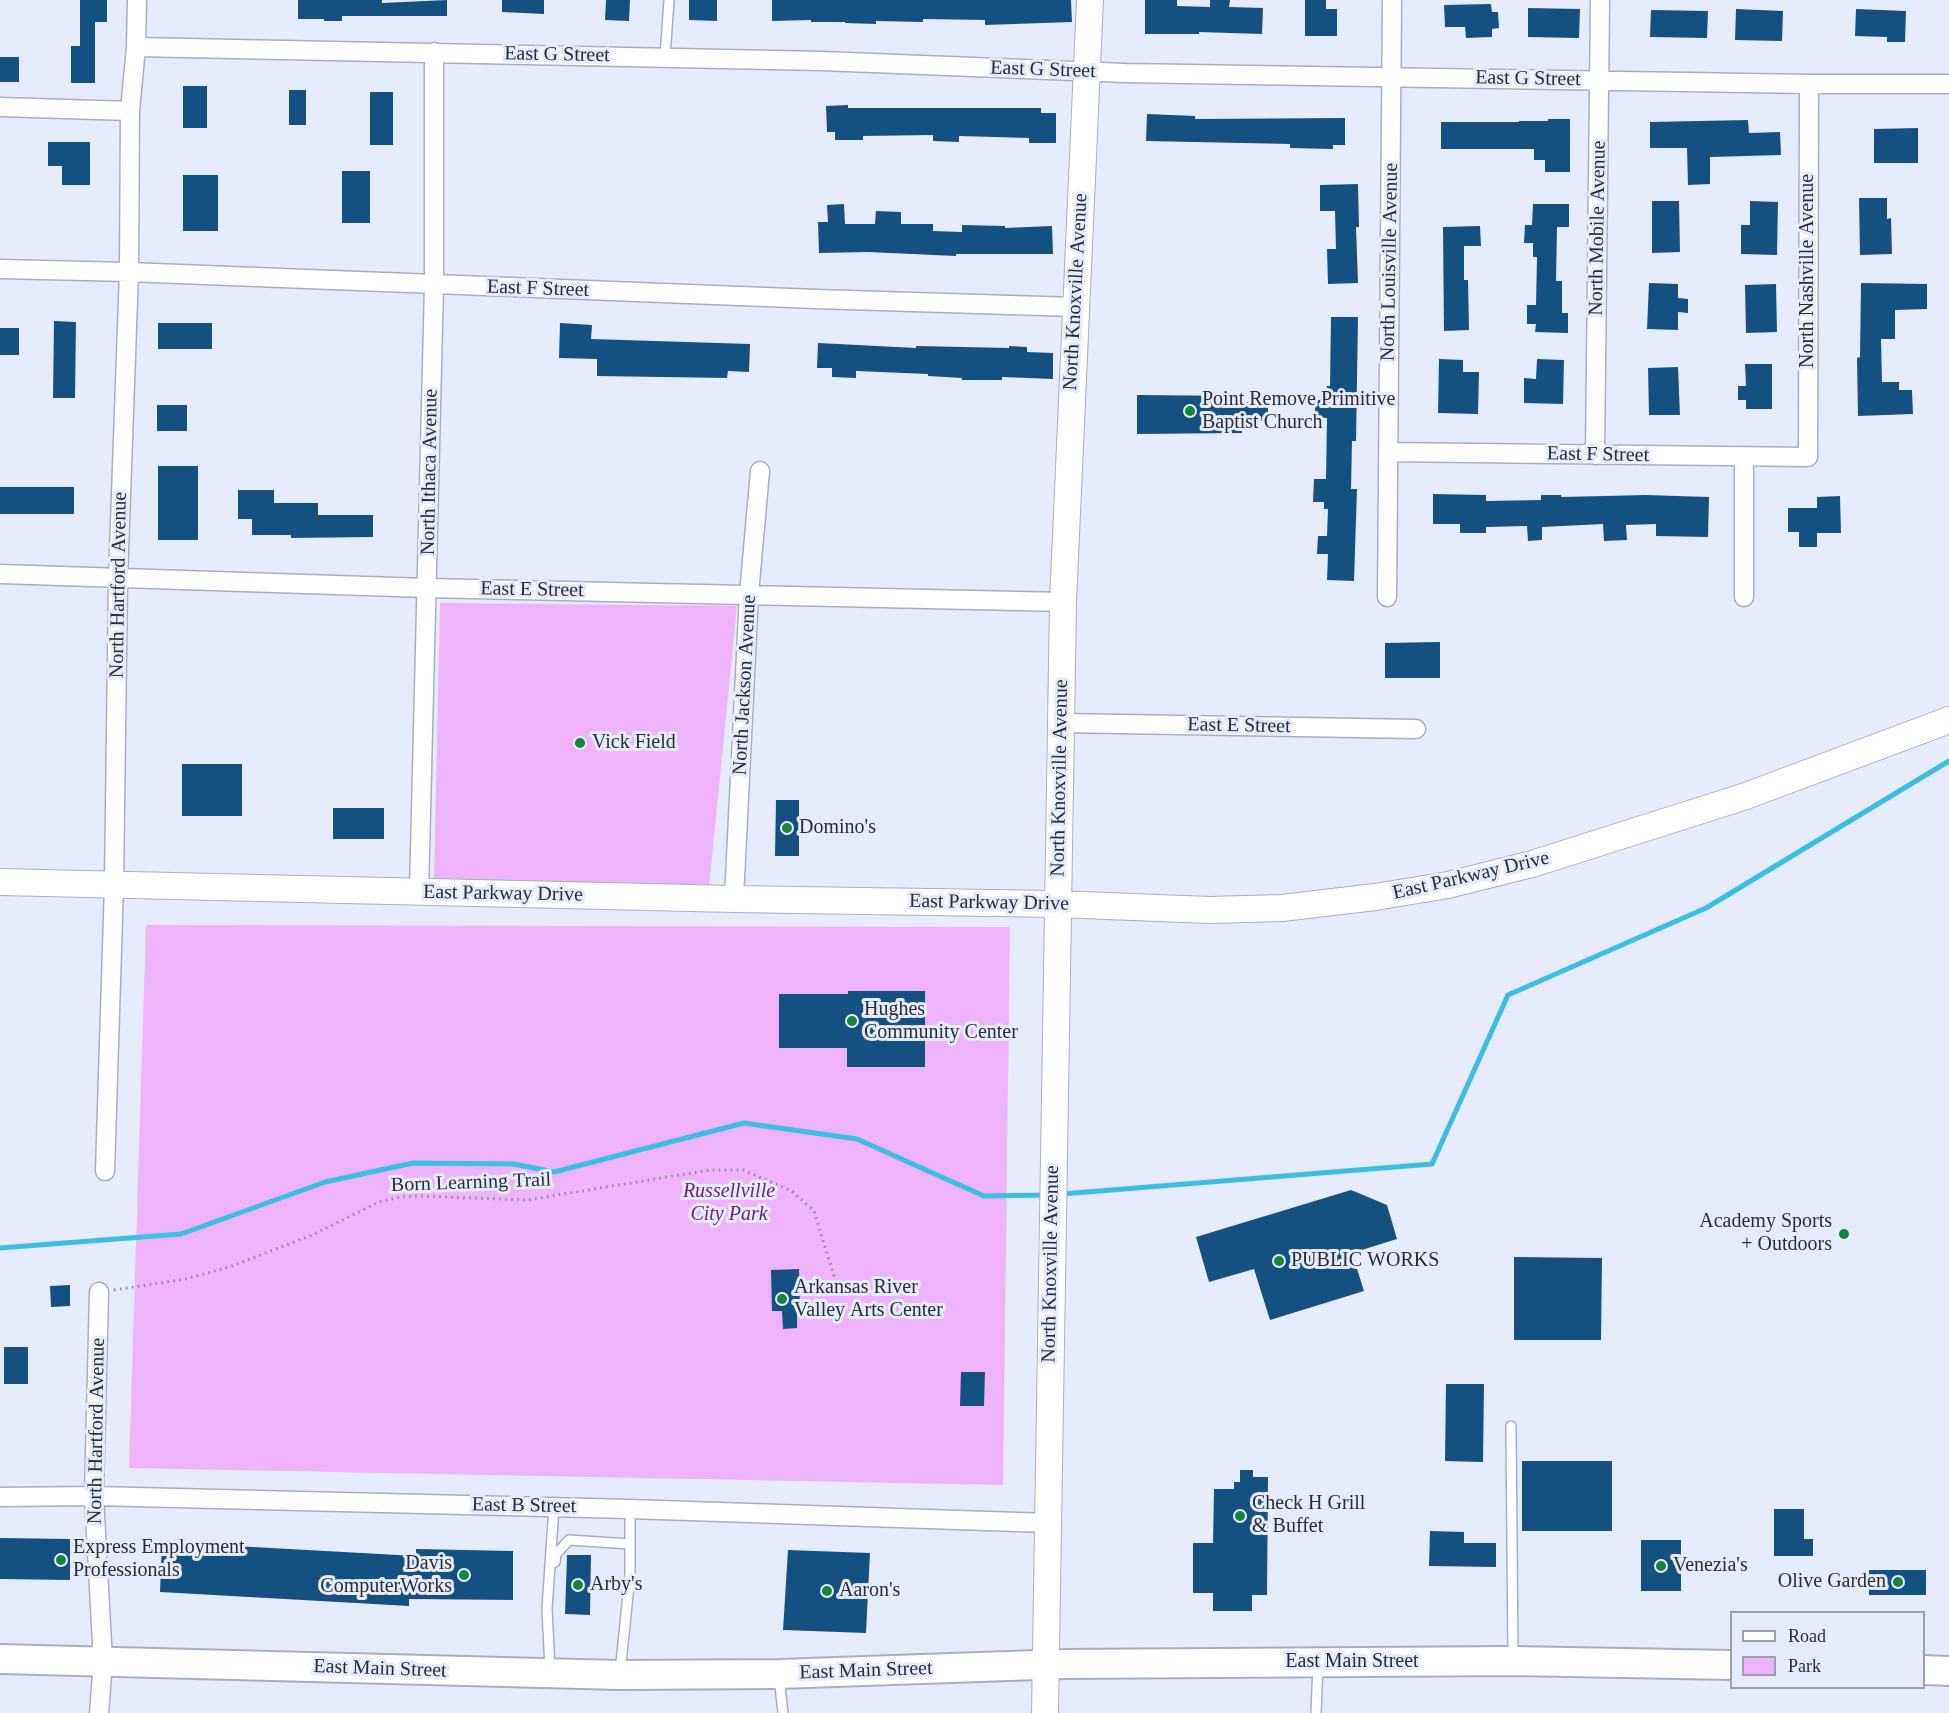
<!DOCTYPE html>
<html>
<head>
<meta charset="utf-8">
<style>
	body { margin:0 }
	#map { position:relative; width:1949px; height:1713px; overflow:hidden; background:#e7ecfc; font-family:"Times New Roman",serif }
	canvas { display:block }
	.legend { position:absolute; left:1730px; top:1611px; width:195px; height:78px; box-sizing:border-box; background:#e7ecfc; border:2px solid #9ca0ac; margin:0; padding:8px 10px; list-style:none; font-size:18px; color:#2b2d35 }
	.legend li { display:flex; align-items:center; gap:12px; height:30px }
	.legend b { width:30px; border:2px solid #9ca0ac }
</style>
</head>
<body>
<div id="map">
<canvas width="1949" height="1713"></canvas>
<ul class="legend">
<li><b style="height:8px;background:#fff"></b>Road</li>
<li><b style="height:16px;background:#efb3fc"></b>Park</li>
</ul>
</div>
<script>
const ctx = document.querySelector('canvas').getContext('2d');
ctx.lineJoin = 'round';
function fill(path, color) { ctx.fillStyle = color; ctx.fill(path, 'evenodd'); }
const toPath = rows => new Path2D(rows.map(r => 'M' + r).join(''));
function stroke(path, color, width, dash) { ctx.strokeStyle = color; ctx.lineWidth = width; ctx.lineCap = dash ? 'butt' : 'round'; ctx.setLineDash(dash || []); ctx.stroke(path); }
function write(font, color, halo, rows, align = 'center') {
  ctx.font = font + ' "Times New Roman",serif'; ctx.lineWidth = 6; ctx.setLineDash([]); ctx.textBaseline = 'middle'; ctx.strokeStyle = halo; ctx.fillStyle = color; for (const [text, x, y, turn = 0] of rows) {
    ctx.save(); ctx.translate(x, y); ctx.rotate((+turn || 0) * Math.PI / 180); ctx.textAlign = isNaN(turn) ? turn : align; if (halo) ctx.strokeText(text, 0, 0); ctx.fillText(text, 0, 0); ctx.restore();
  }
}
fill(toPath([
	[440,603,737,606,709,887,434,879],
	[146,925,1010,927,1003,1485,129,1468]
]), '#efb3fc');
stroke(toPath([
	[1062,1194,1432,1164,1508,995,1706,908,1949,761],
	[0,1248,181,1234,325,1182,413,1163,514,1164,554,1172,744,1123,857,1139,984,1196,1046,1195]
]), '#3cbde4', 5);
fill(toPath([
	[80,0,107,0,107,22,95,22,95,83,71,83,71,46,80,46],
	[298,0,382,0,382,3,447,0,447,16,342,16,342,21,324,21,324,19,298,19],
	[502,0,544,0,544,14,502,12],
	[606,0,630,0,629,21,605,20],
	[689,0,717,0,717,21,689,20],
	[772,0,1071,0,1072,22,985,25,985,20,923,19,923,22,876,21,876,24,845,23,845,22,811,22,811,20,772,21],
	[1145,0,1177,0,1177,6,1210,7,1210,0,1230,0,1229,7,1263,8,1262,34,1199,32,1199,34,1145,34],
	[1305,0,1326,0,1326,9,1337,9,1337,36,1305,36],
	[1491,4,1492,12,1498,12,1499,28,1492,29,1492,37,1466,38,1465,27,1445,27,1444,5],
	[1528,8,1580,9,1579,38,1528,37],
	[1736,9,1783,11,1782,41,1735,40],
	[1856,9,1906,11,1905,42,1887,42,1887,37,1855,36],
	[1651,10,1708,11,1707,38,1650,37],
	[0,57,19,57,19,82,0,82],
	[183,86,207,86,207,128,183,128],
	[289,90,306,90,306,125,289,125],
	[370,92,393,92,393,145,370,145],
	[848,105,848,108,1041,108,1041,113,1056,113,1056,143,1029,143,1029,138,959,136,959,142,933,141,933,135,863,136,863,140,835,140,835,132,827,132,826,106],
	[1147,114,1195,116,1195,119,1345,118,1345,145,1333,145,1333,149,1290,148,1290,144,1146,141],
	[1548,119,1570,119,1570,172,1545,172,1545,160,1534,160,1534,149,1441,149,1441,122,1519,122,1519,121,1548,121],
	[1748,120,1749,133,1780,132,1781,155,1710,157,1710,184,1688,185,1687,148,1650,148,1650,122],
	[1918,128,1918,163,1874,163,1874,129],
	[48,142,90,142,90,185,62,185,62,166,48,166],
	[342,171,370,171,370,223,342,223],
	[183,175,218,175,218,231,183,231],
	[1358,184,1359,227,1356,227,1358,283,1328,284,1327,249,1336,249,1335,211,1320,211,1320,185],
	[1859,198,1887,198,1887,219,1891,218,1892,254,1860,255],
	[1652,201,1679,201,1680,252,1652,253],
	[1750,201,1778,202,1777,255,1741,254,1741,225,1750,225],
	[844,204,845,224,875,224,876,211,901,212,901,224,933,224,933,231,962,232,962,225,1005,226,1005,228,1052,226,1053,254,956,254,956,256,868,252,819,253,818,222,828,222,827,205],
	[1533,204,1569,204,1569,227,1557,227,1556,281,1562,281,1562,313,1568,313,1568,333,1535,332,1536,324,1527,324,1527,305,1536,305,1537,257,1533,257,1533,243,1524,243,1525,225,1532,225],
	[1480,226,1481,246,1464,246,1464,280,1468,280,1469,330,1444,331,1443,227],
	[1649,283,1678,284,1678,298,1688,299,1688,313,1678,312,1678,330,1647,329],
	[1861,283,1927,284,1927,309,1895,310,1895,339,1881,339,1882,382,1899,382,1899,390,1912,390,1913,414,1858,416,1857,358,1860,357],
	[1776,284,1777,332,1746,333,1745,285],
	[1331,317,1358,317,1356,441,1352,441,1351,489,1357,489,1354,581,1327,580,1328,554,1317,554,1318,536,1327,536,1328,509,1324,509,1324,502,1313,502,1314,479,1326,479,1327,418,1315,418,1315,400,1326,400,1327,386,1330,386],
	[54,321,76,322,75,398,53,398],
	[158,323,212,323,212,349,158,349],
	[560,323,592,325,591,339,750,344,749,372,728,371,727,378,597,376,597,359,559,358],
	[0,328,19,328,19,355,0,355],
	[818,343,916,348,916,346,1009,348,1009,346,1027,347,1027,352,1053,353,1053,379,1002,377,1002,380,962,380,962,378,928,376,928,374,856,371,856,378,832,377,832,368,817,368],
	[1439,359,1463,360,1463,372,1479,372,1478,414,1438,413],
	[1537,359,1564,360,1563,404,1524,403,1524,378,1536,379],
	[1745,364,1772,364,1772,409,1746,409,1746,400,1738,400,1738,386,1746,386],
	[1678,367,1680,415,1649,415,1648,368],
	[1137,395,1243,396,1243,402,1268,402,1268,421,1243,421,1242,433,1137,434],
	[157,405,187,405,187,431,157,431],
	[158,466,198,466,198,540,158,540],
	[0,487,74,487,74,514,0,514],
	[238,490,274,490,274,503,318,503,318,515,373,515,373,537,291,538,291,535,252,535,252,519,238,519],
	[1433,494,1486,495,1486,501,1541,500,1541,495,1561,495,1561,497,1646,495,1709,497,1708,537,1656,536,1656,524,1626,525,1627,540,1604,541,1603,524,1542,527,1542,540,1528,541,1527,526,1486,527,1486,533,1460,533,1460,524,1433,524],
	[1840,496,1841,533,1817,533,1817,547,1799,547,1799,532,1788,532,1788,508,1817,508,1817,497],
	[1440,642,1440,678,1385,678,1385,643],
	[182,764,242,764,242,816,182,816],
	[776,800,799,800,799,856,775,856],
	[333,808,384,808,384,839,333,839],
	[848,991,925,991,925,1067,847,1067,847,1048,779,1048,779,994,848,994],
	[1351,1190,1387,1205,1397,1239,1352,1253,1364,1291,1270,1320,1254,1269,1209,1282,1196,1237],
	[1514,1257,1602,1258,1601,1340,1514,1340],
	[799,1269,800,1310,797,1310,797,1328,783,1329,782,1311,772,1311,771,1270],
	[70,1285,70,1306,51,1307,50,1286],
	[4,1347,28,1347,28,1384,4,1384],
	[961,1372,985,1372,984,1406,960,1406],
	[1446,1384,1484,1384,1483,1462,1445,1461],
	[1522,1461,1612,1461,1612,1531,1522,1531],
	[1240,1470,1253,1470,1253,1477,1268,1477,1267,1595,1252,1595,1252,1611,1213,1611,1213,1593,1193,1593,1193,1543,1213,1543,1214,1489,1234,1489,1234,1482,1240,1482],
	[1774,1509,1804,1509,1804,1539,1813,1539,1813,1556,1774,1556],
	[1430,1531,1464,1532,1464,1543,1496,1543,1496,1567,1429,1566],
	[0,1538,70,1539,70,1580,0,1579],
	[1641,1540,1681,1540,1681,1591,1641,1591],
	[162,1542,416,1556,416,1549,513,1551,513,1600,409,1599,409,1606,160,1592],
	[788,1550,870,1553,866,1633,783,1630],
	[567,1555,591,1555,590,1615,565,1614],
	[1869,1570,1926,1570,1926,1595,1869,1595]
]), '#155180');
const lane = toPath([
	[665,57,669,0],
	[1511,1426,1513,1659],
	[555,1562,556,1554,569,1540,630,1544],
	[550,1669,547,1609,554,1507],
	[620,1673,630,1575,630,1509],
	[779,1677,783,1713],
	[1316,1713,1318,1664]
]);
const street = toPath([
	[136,47,822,61,1125,73,1809,84,1949,84],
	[0,107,130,111],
	[0,269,129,272,816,299,1075,307],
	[1388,452,1808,457,1809,84],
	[1595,455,1600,0],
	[1744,457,1744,597],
	[0,574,427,588,1063,602],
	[1387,597,1392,0],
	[1061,723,1416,729],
	[419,892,434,285,434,52],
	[734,899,749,594,760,471],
	[105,1171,114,885,118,578,129,272,130,111,136,47,137,0],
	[0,1497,94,1496,630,1509,1047,1523],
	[99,1713,103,1662,94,1496,99,1292]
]);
const secondary = toPath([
	[0,882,734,899,1057,904,1209,910,1282,908,1375,897,1448,885,1532,864,1743,797,1949,720],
	[1045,1713,1063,602,1090,0]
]);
const primary = toPath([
	[0,1659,620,1675,779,1674,1066,1664,1514,1661,1732,1665],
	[1924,1670,1949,1671]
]);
stroke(lane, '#a8aec2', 12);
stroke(street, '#a8aec2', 21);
stroke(secondary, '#a8aec2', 28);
stroke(primary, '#a8aec2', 32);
stroke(toPath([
	[114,1290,186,1279,232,1266,312,1235,379,1202,400,1197,419,1196,527,1200,710,1170,743,1170,792,1191,814,1211,834,1276]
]), '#8b8f9b', 3, [1.5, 4.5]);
stroke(lane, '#fff', 9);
stroke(street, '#fff', 18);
stroke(secondary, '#fff', 26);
stroke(primary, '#fff', 28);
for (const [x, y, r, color] of [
	[1190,411,6,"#16843b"],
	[580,743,6,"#16843b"],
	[787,828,6,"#16843b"],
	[852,1021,6,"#16843b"],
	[1844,1234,6,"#16843b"],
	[1279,1261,6,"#16843b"],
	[782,1299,6,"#16843b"],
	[1240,1516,6,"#16843b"],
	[61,1560,6,"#16843b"],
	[1661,1566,6,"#16843b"],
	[464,1575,6,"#16843b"],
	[1898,1582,6,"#16843b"],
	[578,1585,6,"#16843b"],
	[827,1591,6,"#16843b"]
]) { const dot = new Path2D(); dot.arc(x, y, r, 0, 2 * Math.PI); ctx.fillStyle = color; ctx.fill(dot); stroke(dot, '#e7ecfc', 2); }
write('20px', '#2b2d35', '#e7ecfc', [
	["East G Street",557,55,1],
	["East G Street",1043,70,2],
	["East G Street",1528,79,1],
	["North Mobile Avenue",1598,228,-89],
	["North Louisville Avenue",1390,262,-89],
	["North Nashville Avenue",1808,271,-90],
	["East F Street",538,289,2],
	["North Knoxville Avenue",1076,292,-87],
	["East F Street",1598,455,1],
	["North Ithaca Avenue",430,472,-89],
	["North Hartford Avenue",119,585,-89],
	["East E Street",532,590,1],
	["North Jackson Avenue",745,685,-87],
	["East E Street",1239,726,1],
	["North Knoxville Avenue",1060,778,-89],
	["East Parkway Drive",1471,876,-13],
	["East Parkway Drive",503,894,1],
	["East Parkway Drive",989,903,1],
	["Born Learning Trail",471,1183,-2],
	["North Knoxville Avenue",1051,1264,-89],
	["North Hartford Avenue",97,1431,-89],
	["East B Street",524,1506,1],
	["East Main Street",1352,1662],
	["East Main Street",380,1669,2],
	["East Main Street",866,1671,-2]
]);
write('20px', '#2b2d35', '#e7ecfc', [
	["Point Remove Primitive",1202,400],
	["Baptist Church",1202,423],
	["Vick Field",592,743],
	["Domino's",799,828],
	["Hughes",864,1010],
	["Community Center",864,1033],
	["Academy Sports",1832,1222,"right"],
	["+ Outdoors",1832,1245,"right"],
	["PUBLIC WORKS",1291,1261],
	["Arkansas River",794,1288],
	["Valley Arts Center",794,1311],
	["Check H Grill",1252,1504],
	["& Buffet",1252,1527],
	["Express Employment",73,1548],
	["Professionals",73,1571],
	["Davis",452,1564,"right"],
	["ComputerWorks",452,1587,"right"],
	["Venezia's",1673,1566],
	["Olive Garden",1886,1582,"right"],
	["Arby's",590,1585],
	["Aaron's",839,1591]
], 'left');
write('italic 20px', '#692179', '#e7ecfc', [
	["Russellville",729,1192],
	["City Park",729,1215]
]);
</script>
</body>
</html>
